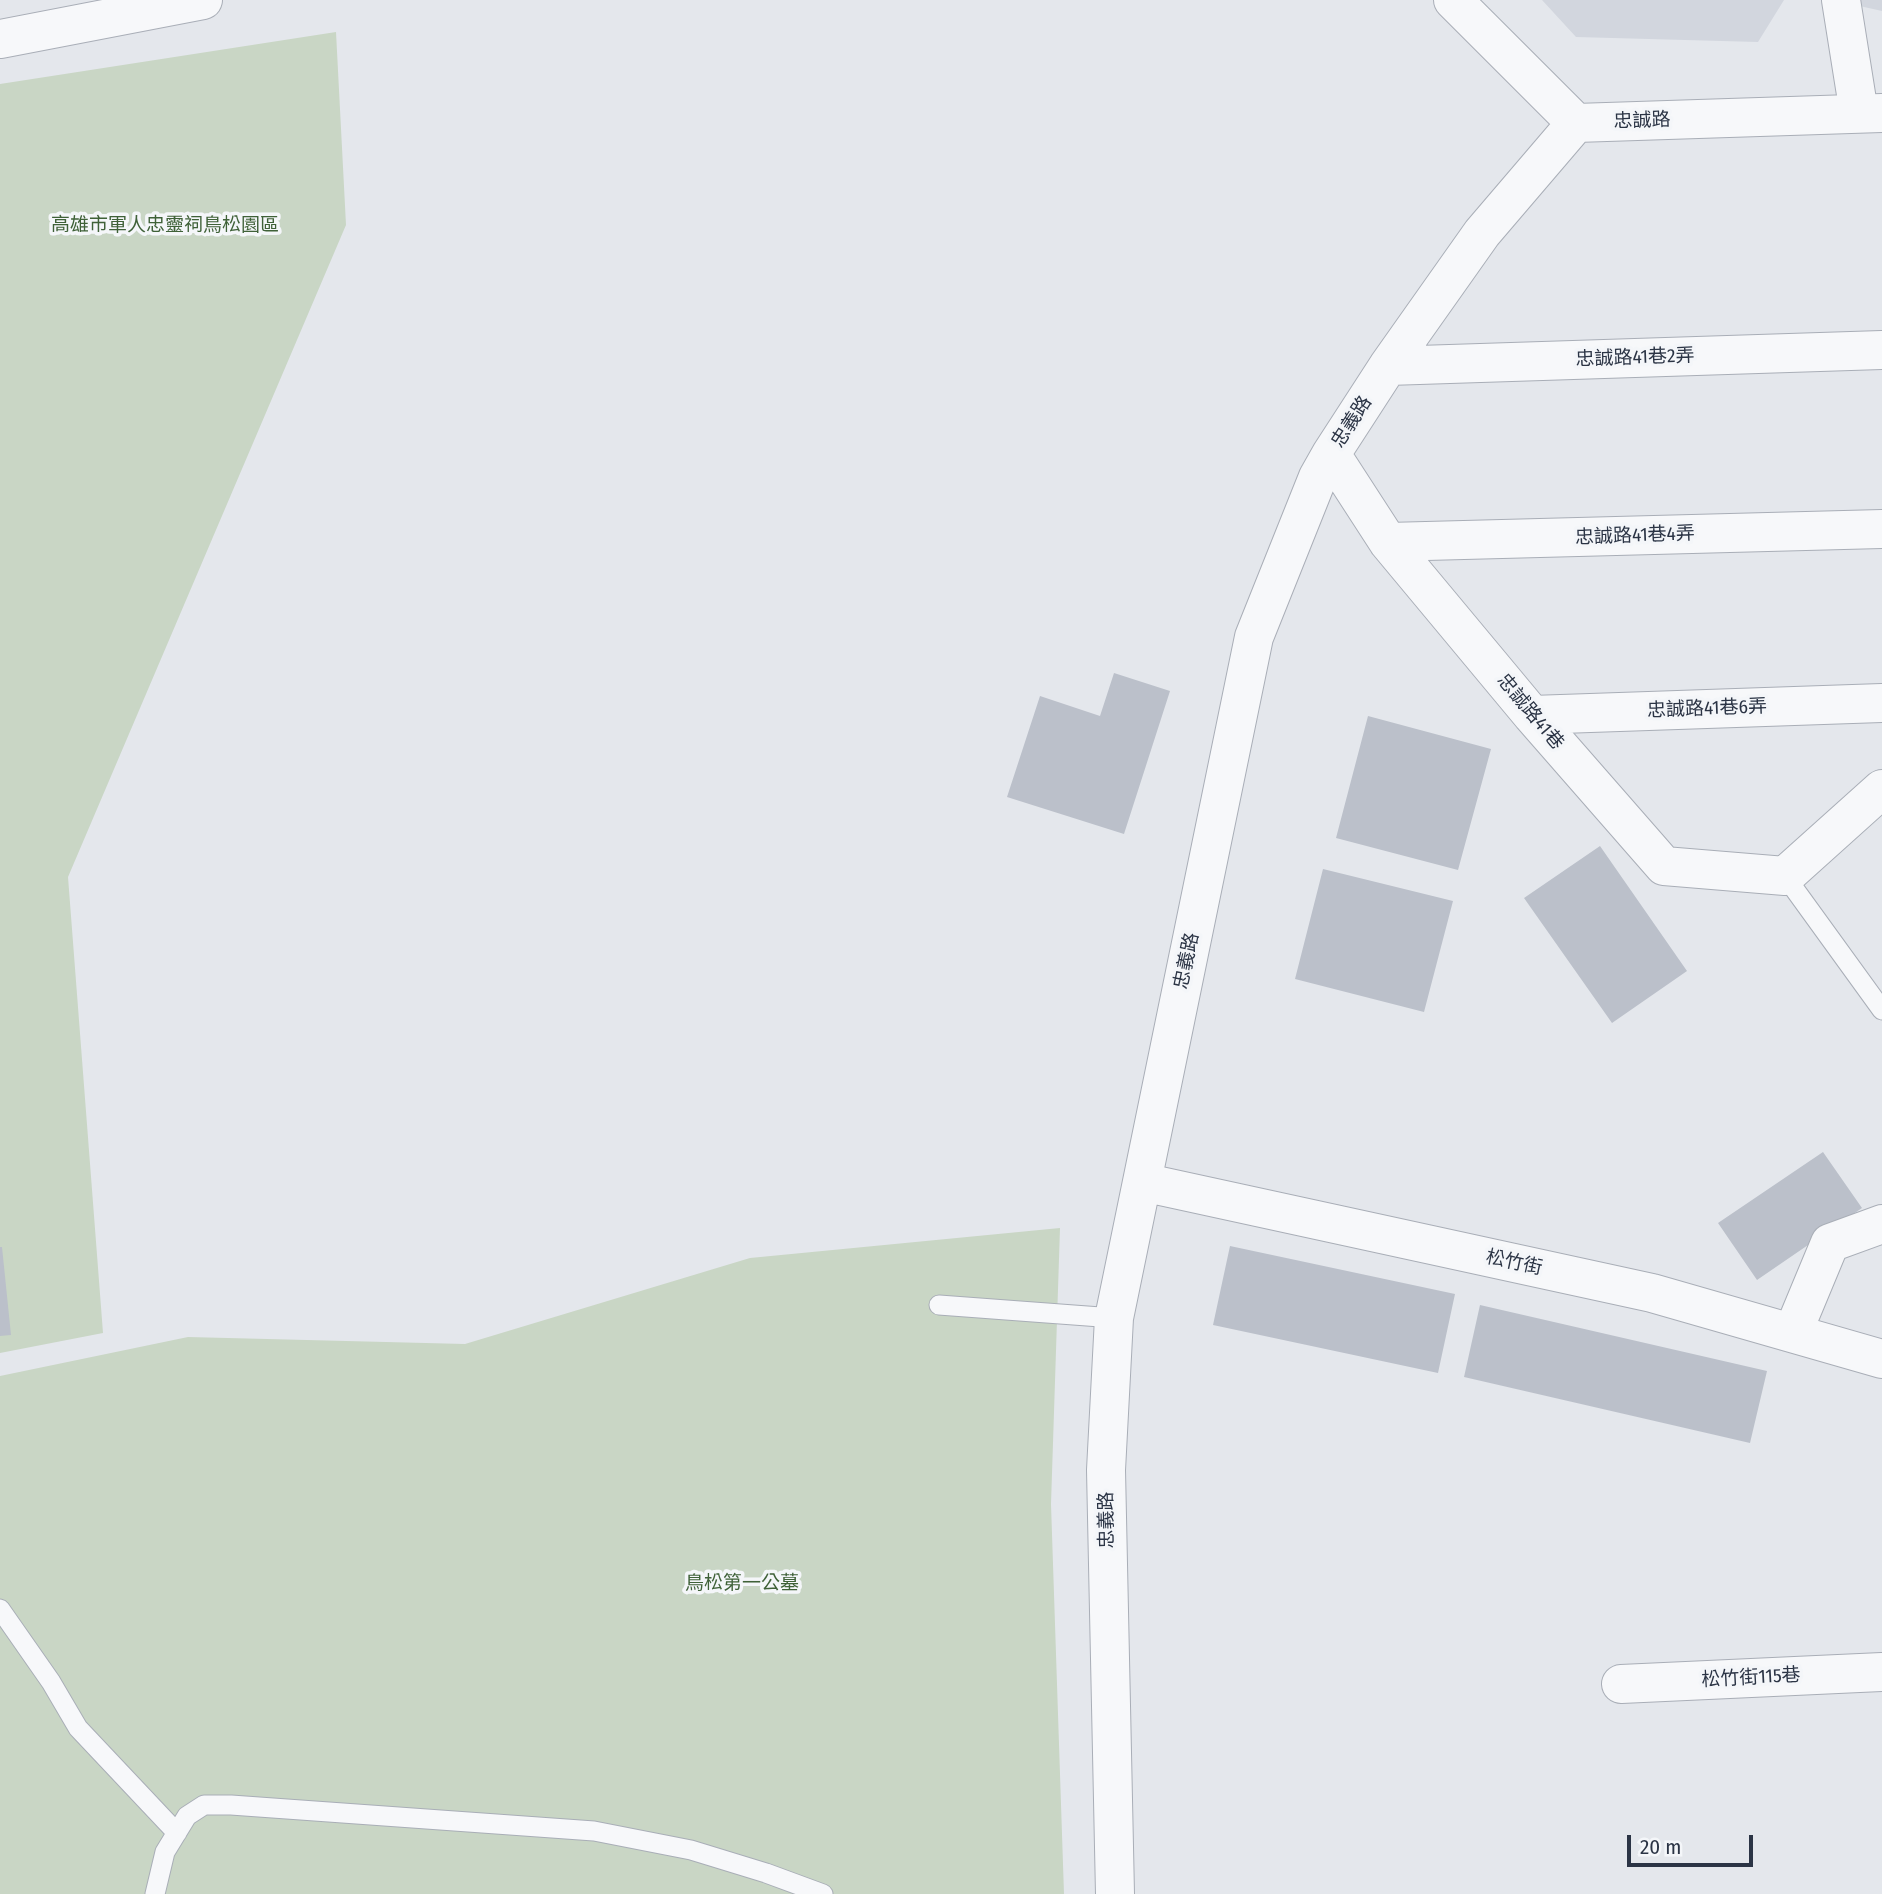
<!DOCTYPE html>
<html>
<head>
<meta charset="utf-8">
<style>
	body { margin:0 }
	#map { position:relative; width:1882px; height:1894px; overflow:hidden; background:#e4e7ec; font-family:"Fira Sans Condensed",sans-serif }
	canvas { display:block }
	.scale { position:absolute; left:1627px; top:1835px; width:126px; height:32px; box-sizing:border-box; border:4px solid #2b3445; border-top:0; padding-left:9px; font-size:21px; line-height:24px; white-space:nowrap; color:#2b3445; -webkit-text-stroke:5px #f4f6f9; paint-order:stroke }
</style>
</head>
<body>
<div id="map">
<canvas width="1882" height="1894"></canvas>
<div class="scale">20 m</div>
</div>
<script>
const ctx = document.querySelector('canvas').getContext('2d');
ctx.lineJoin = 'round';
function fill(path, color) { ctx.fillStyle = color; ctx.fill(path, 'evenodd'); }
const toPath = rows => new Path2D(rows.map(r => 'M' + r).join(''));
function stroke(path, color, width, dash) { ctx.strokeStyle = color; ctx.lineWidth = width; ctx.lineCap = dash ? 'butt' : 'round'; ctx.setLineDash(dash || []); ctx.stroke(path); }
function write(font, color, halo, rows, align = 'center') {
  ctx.font = font + ' "Fira Sans Condensed","Noto Sans TC",sans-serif'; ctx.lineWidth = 7; ctx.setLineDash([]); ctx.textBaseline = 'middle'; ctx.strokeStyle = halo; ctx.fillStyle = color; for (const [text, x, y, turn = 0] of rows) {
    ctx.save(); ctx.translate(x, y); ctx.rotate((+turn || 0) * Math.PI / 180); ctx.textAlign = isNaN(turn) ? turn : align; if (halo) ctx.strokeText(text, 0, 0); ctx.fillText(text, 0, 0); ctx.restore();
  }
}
fill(toPath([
	[1542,0,1784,0,1758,42,1576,37],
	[1833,0,1882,0,1882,11]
]), '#d2d6de');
fill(toPath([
	[336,32,346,225,68,877,103,1333,0,1353,0,84],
	[1060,1228,1051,1504,1064,1894,0,1894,0,1376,188,1337,465,1344,750,1258]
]), '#c9d6c5');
fill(toPath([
	[1114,673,1170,691,1124,834,1007,797,1040,696,1100,716],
	[1368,716,1491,749,1458,870,1336,838],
	[1600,846,1687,971,1612,1023,1524,898],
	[1323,869,1453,901,1424,1012,1295,979],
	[1823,1152,1862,1208,1757,1280,1718,1223],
	[1230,1246,1455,1294,1438,1373,1213,1325],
	[0,1247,2,1247,11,1335,0,1336],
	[1480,1305,1767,1371,1750,1443,1464,1377]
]), '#bbc0ca');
const service = toPath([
	[1785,876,1882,1010],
	[939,1305,1114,1318],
	[0,1609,51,1682,78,1728,177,1833],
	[155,1894,165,1852,187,1816,204,1805,231,1805,594,1831,691,1850,766,1873,823,1894]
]);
const minor = toPath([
	[1453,0,1576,123,1882,113],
	[1841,0,1859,113],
	[0,39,203,0],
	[1388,366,1882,350],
	[1331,454,1388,542,1532,715,1664,866,1785,876,1882,789],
	[1388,542,1882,529],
	[1532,715,1882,703],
	[1142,1182,1652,1293,1882,1359],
	[1793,1332,1830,1243,1882,1224],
	[1621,1684,1882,1672],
	[1115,1894,1106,1470,1114,1318,1254,637,1318,477,1331,454,1388,366,1482,233,1576,123]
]);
stroke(service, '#a9aeb7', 21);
stroke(minor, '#a9aeb7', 40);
stroke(service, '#f7f8fa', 19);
stroke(minor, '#f7f8fa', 38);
write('19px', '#2b3445', '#f4f6f9', [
	["忠誠路",1642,121,-2],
	["忠誠路41巷2弄",1635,358,-2],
	["忠義路",1352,422,-57],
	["忠誠路41巷4弄",1635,536,-2],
	["忠誠路41巷6弄",1707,709,-2],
	["忠誠路41巷",1530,712,50],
	["忠義路",1187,961,-78],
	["松竹街",1514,1263,12],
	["忠義路",1107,1520,-91],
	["松竹街115巷",1751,1678,-3]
]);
write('19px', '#3f6138', '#f4f6f9', [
	["高雄市軍人忠靈祠鳥松園區",165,226],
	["鳥松第一公墓",742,1584]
]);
</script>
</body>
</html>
